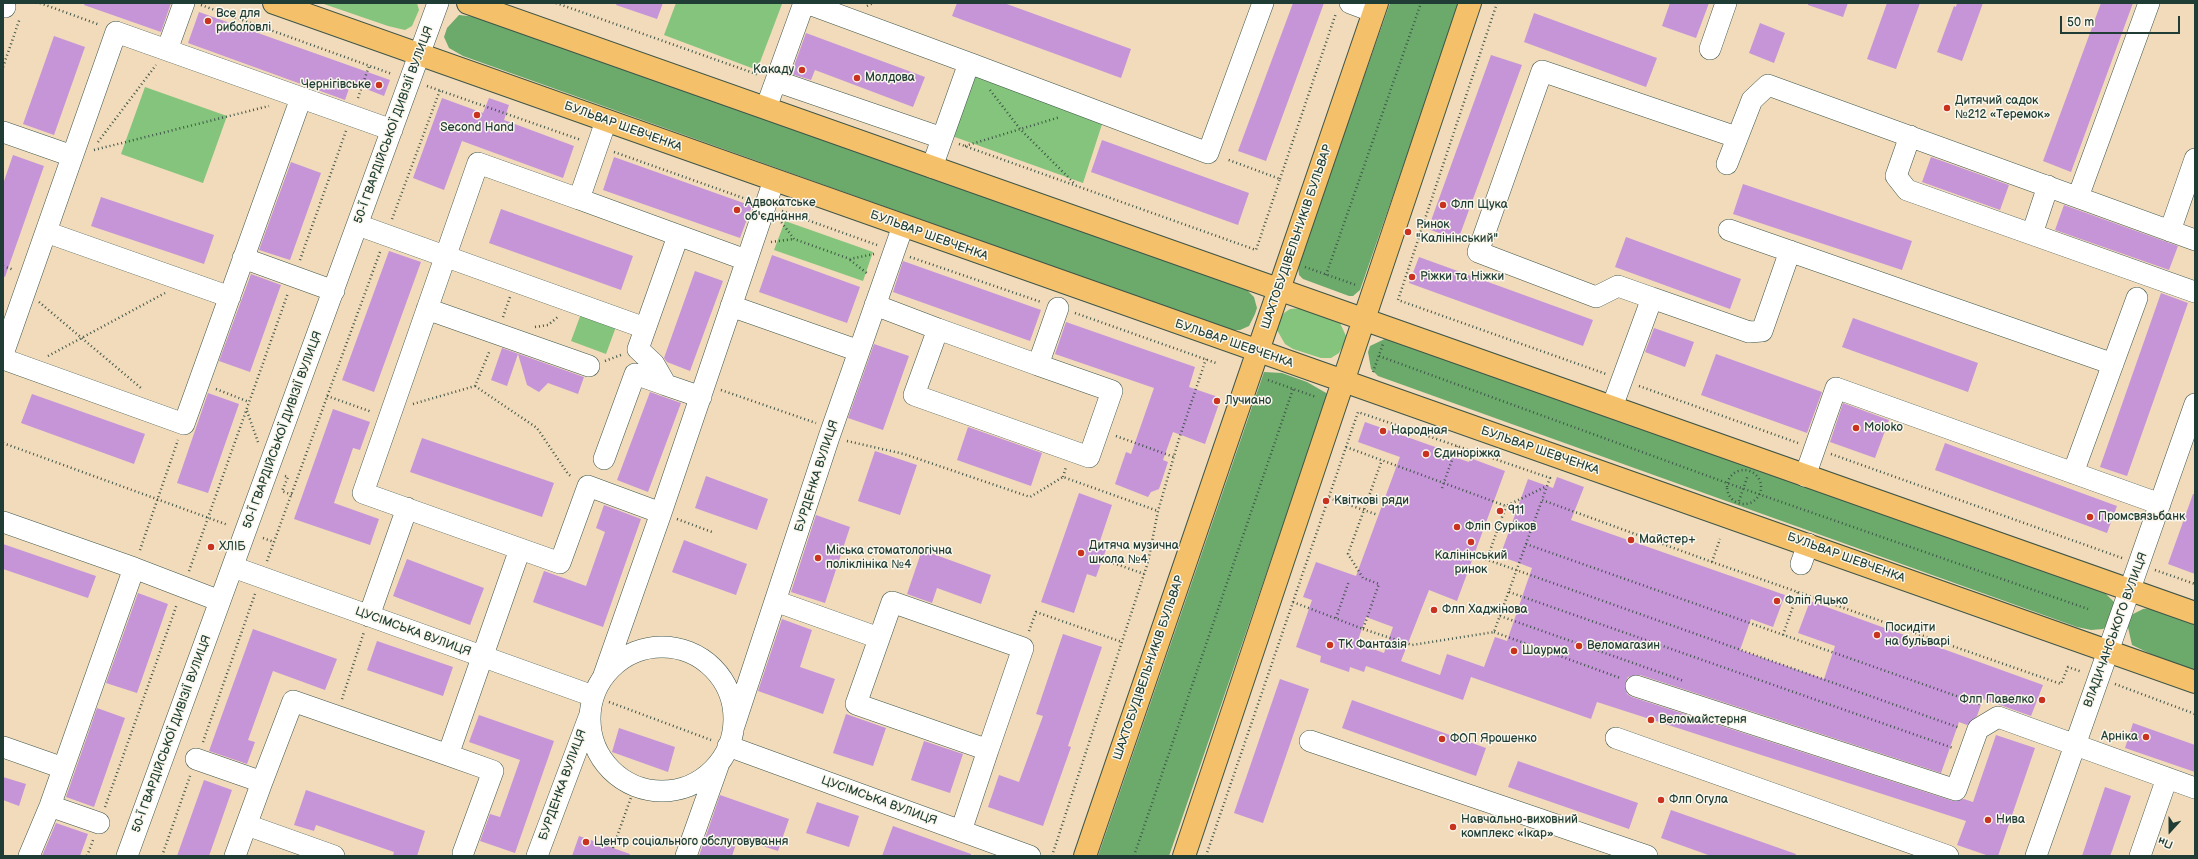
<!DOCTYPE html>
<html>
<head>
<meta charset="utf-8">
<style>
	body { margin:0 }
	#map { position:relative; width:2198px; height:859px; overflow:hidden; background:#f1dbbb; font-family:"Balsamiq Sans",sans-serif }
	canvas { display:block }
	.frame { position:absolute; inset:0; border:4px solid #1f3d34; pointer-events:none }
	.north { position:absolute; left:2150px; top:811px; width:40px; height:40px; -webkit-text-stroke:3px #fbf7ec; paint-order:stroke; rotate:201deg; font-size:11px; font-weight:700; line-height:16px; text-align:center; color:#1f3d34 }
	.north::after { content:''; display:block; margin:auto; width:14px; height:18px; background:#1f3d34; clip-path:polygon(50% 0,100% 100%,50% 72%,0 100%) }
	.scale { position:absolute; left:2060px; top:16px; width:120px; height:18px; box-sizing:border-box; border:2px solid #1f3d34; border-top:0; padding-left:5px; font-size:12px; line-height:14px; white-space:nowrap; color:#1f3d34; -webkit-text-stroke:3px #fbf7ec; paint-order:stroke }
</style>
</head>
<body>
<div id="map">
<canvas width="2198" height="859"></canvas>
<div class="frame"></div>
<div class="north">Пн</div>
<div class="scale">50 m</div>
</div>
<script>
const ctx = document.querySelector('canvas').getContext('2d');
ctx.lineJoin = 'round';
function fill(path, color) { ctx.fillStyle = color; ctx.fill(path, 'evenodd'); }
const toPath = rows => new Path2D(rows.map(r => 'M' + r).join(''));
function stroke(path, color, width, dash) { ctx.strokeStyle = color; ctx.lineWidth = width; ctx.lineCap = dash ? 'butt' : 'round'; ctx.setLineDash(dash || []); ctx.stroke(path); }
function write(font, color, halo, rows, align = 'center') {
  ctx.font = font + ' "Balsamiq Sans",sans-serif'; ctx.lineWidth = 3; ctx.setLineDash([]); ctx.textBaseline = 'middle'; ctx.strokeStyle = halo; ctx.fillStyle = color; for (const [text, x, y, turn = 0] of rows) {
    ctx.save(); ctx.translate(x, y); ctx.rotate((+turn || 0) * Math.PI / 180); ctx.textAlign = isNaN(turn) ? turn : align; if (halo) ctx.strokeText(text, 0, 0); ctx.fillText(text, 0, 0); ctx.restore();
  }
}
fill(toPath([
	[321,3,417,3,419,10,412,26,405,30,388,26],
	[676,3,780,3,782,4,757,70,664,35],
	[976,69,1105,115,1083,183,952,136],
	[145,87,227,116,203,183,121,154],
	[785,221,873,252,863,281,774,250],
	[1302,308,1340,323,1346,336,1344,344,1339,353,1331,358,1321,358,1293,349,1285,344,1277,330,1278,322,1284,313,1290,309],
	[582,311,617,324,606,354,571,341]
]), '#85c47c');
fill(toPath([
	[1390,3,1460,3,1360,290,1353,296,1349,296,1303,279,1299,275,1298,266],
	[459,15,477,17,1234,284,1247,290,1254,297,1257,308,1255,314,1249,326,1240,330,1231,330,463,56,449,48,444,37,447,28],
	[1391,336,2098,586,2114,602,2115,610,2109,625,2103,629,2091,630,2077,627,1378,376,1371,369,1368,352,1370,346],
	[1264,372,1282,373,1307,382,1328,394,1169,856,1098,856],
	[2156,607,2195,619,2195,670,2153,655,2132,645,2127,623,2133,614,2143,609]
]), '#6caa6c');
fill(toPath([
	[85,3,171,3,161,32,84,5],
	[617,3,663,3,657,19,616,5],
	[957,3,1004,3,1131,49,1121,78,952,16],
	[1293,3,1324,3,1266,161,1238,151],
	[1670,3,1709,3,1696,38,1662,26],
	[1808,3,1848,3,1843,17,1808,5],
	[1887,3,1920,3,1896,69,1867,59],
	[1957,3,1983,3,1962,61,1937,52,1954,6,1956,7],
	[2101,3,2133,3,2071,172,2043,161],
	[199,12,390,80,384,96,351,83,345,100,188,43],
	[1534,13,1657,58,1646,87,1524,42],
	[1760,23,1785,33,1774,63,1749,53],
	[806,33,925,77,913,107,815,70,811,80,791,74],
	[54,36,85,47,54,135,23,124],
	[1491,55,1522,65,1458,240,1428,229],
	[442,98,483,113,489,98,509,105,504,120,574,146,563,178,462,141,444,190,413,178],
	[1102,140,1249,193,1238,225,1091,172],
	[13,155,44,166,5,277,3,276,3,184],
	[614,157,752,206,740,238,603,190],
	[1931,157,2009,185,2000,210,1922,182],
	[291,162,321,173,290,260,259,250],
	[1743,184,1912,241,1902,270,1733,214],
	[101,197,214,235,204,264,91,226],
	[2064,205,2178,246,2169,270,2055,230],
	[501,209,633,256,621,290,489,243],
	[1626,237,1741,279,1730,309,1615,267],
	[389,251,421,262,374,392,342,380],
	[772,255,860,287,847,323,759,292],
	[1419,257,1593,320,1583,346,1409,283],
	[903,261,1041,310,1030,341,893,292],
	[695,271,723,281,690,371,667,362,664,358],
	[251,274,281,285,250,372,219,361],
	[2161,293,2188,303,2127,476,2100,467],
	[1853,318,1978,363,1968,392,1842,347],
	[1066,322,1195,367,1189,387,1221,398,1205,444,1173,432,1163,460,1168,462,1159,489,1151,492,1148,497,1115,484,1126,452,1131,454,1154,388,1055,354],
	[1654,328,1694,342,1685,367,1645,352],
	[874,344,909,356,883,430,848,418],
	[502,348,584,377,578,394,548,383,539,392,527,385,518,354,507,386,491,380],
	[1716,354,1822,392,1807,433,1701,395],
	[650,392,681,403,648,492,617,480],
	[208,393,239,404,208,493,177,483],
	[32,394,145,434,134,464,21,423],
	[1843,403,1889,420,1875,458,1830,442],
	[333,409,370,422,360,450,353,448,334,503,379,519,370,545,294,519],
	[1365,422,1438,448,1437,450,1445,454,1469,462,1470,458,1505,471,1457,601,1429,590,1401,661,1440,675,1447,654,1484,667,1495,637,1507,641,1532,568,1500,556,1528,479,1553,488,1557,477,1584,487,1571,520,1785,595,1773,627,1751,619,1740,650,1824,679,1835,646,1798,633,1810,601,2043,685,2031,716,1983,699,1977,716,1967,725,1959,722,1941,773,1640,675,1628,677,1625,683,1627,694,1632,697,1953,801,1964,799,1973,802,1996,735,2035,748,1998,856,1989,856,1957,845,1966,821,1597,702,1591,719,1471,677,1463,700,1366,666,1364,672,1350,667,1349,672,1320,662,1321,656,1296,647,1312,600,1303,597,1316,562,1356,576,1400,457,1358,442],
	[1366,617,1393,627,1384,653,1357,643],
	[968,427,1042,453,1031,486,957,460],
	[422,438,554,483,542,517,410,472],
	[1945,443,2117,506,2107,533,1935,470],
	[875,451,917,465,900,515,858,501],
	[706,476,768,499,757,530,695,508],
	[1079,493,1112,505,1099,544,1107,547,1096,577,1087,574,1074,613,1041,602],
	[2193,494,2195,494,2195,574,2168,564],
	[604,505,641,519,603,627,533,602,544,571,586,586,605,532,596,528],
	[816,515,850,527,825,603,791,592],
	[684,540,747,564,736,595,672,572],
	[3,544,96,576,88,598,3,569],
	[922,550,991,575,981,604,937,588,932,603,907,594],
	[407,559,484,588,470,625,393,596],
	[138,593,168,604,137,693,106,683],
	[782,619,812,630,800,667,835,679,823,714,758,691],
	[253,629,337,659,325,690,273,671,248,740,255,742,247,764,209,751],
	[1063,634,1102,647,1068,746,1071,747,1043,826,988,807,999,775,1019,782,1043,716,1036,714],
	[377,641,453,667,443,696,367,670],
	[1280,679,1309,689,1263,823,1234,813],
	[1352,700,1486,748,1476,776,1342,728],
	[97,708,125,718,94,807,66,797],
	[846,714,886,728,873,766,833,753],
	[479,715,554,741,515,853,480,841,490,814,500,817,520,760,469,742],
	[2133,723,2195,745,2195,772,2125,748],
	[619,728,675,747,668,772,612,752],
	[924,741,963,754,950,793,911,780],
	[1518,761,1638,803,1629,829,1508,787],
	[3,777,26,784,19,806,3,800],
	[204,780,232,790,209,856,177,856],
	[2105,787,2131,796,2112,851,2110,856,2082,856],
	[306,790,425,831,417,856,393,856,394,852,316,825,314,831,294,825],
	[720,795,789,819,778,851,738,838,732,856,699,856],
	[817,802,859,816,849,847,806,833],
	[1671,810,1796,854,1795,856,1711,856,1661,838],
	[56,823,88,834,80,856,42,856],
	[893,826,971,854,971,856,882,856],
	[579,836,630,854,629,856,572,856]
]), '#c695d8');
const minor = toPath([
	[806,3,969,63,932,167],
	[1350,3,1374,12],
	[3,6,5,7],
	[1710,49,1726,3],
	[167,50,184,3],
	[969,63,1208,153,1263,3],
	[776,81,942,138],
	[766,108,804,3],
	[606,121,579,199,478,163,363,493,560,563,588,486,661,513],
	[3,132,72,156],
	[1910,136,1896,176,1907,190,2195,292],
	[1727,164,1752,100,1768,85,2195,240],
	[2078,197,2149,3],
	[579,199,746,260],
	[358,225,645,328],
	[1729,230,2113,364],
	[2170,231,2195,159],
	[46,232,230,297],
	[2032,234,2048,186],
	[678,236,638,349,654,364,666,385,701,397],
	[243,258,334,291],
	[1652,298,1749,332,1762,331,1790,251],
	[875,305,938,329],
	[731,306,859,351],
	[427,309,589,366],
	[3,354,116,32,392,130],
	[3,359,184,424,301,98],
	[1038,365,938,329,914,395,1089,457,1112,391,1038,365,1058,308],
	[1612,407,1652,298,1618,286,1596,297,1478,252,1542,71,1736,137],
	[604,459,635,374,666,385],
	[2073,473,2137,298],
	[1805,476,1836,388,2160,504],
	[3,522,134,568,220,601],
	[1801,564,1808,544],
	[233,567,593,696],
	[775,601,879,638],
	[892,602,1023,648,988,750,856,704,892,602],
	[369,616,407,508],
	'590 719a72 72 0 1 1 144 0a72 72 0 1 1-144 0Z',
	[604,675,661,513,774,180],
	[1636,686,1956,790,1978,729,1998,717,2195,788],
	[734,726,829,437,903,226],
	[1616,738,1948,856],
	[1310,741,1647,856],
	[728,746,1030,856],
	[3,747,63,768],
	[448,755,520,549],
	[196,759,262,782,235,856],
	[262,782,293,701,448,755,493,771,463,853],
	[50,806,99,823],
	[247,825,334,856],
	[961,831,988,750],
	[29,856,50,806,134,568],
	[127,856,438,3],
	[537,856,589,717],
	[686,856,718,766],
	[2036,856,2195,404],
	[2140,856,2167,778]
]);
const major = toPath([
	[274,3,2195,682],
	[468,3,2195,613],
	[1085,856,1377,3],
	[1184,856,1470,3]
]);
stroke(minor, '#3e5548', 22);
stroke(major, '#3e5548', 24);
stroke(toPath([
	[40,3,100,25],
	[556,3,759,75],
	[1497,3,1398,300,1606,374],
	[201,5,392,74],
	[867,6,873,3],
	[3,67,20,18],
	[427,86,581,140],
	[990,90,1020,129,1075,184],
	[358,98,369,66],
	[98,142,156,65],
	[959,144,1256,250,1280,179,1226,159],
	[965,146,1060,117],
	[94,150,269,106],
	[614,152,749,200],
	[1280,179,1336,13],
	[782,211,877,245],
	[392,219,440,90],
	[779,219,794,239,850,259,874,254],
	[771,242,794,239],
	[910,257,1041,302],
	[300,260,346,131],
	[850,260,868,274],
	[3,266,14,270],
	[1305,267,1356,285],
	[1326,275,1421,3],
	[39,302,141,388],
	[1075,313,1216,363],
	[503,317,510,297],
	[535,327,548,325,559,316],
	[48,356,165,293],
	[1379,356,1727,483,2088,609],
	[605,361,621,355],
	[1373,372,1383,344],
	[1268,380,1316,397],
	[475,386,537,428,568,474,572,477],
	[1639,386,1798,443],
	[216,389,249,402],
	[721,390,816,423],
	[327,396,372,412],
	[413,404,475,386,490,350],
	[247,411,258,442],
	[1116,436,1174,457],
	[847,441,904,454,1030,497,1063,477,1158,511],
	[3,443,228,525],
	[1346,447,1506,506,1547,486],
	[1831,454,2122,558],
	'1727 487a17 17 0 1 1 34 0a17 17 0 1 1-34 0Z',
	[285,476,288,477,282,491,292,495],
	[1063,477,1066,467],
	[1442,488,1457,446],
	[1329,498,1378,515],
	[1739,501,1748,475],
	[677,519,712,532],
	[263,538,274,542],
	[1526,544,1982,705],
	[140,550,178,440],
	[1474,555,1960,728],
	[1102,559,1144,574],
	[1487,559,1506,506],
	[267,561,380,252],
	[1712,562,1720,539],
	[2155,570,2195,584],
	[189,571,288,293],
	[1509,592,1953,748],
	[1293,602,1363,629,1379,584,1363,578,1348,554,1382,460],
	[1500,616,1684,681],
	[1336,618,1349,581],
	[1363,629,1412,645,1494,632,1542,500],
	[1029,631,1036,612,1122,642],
	[1494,632,1620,678],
	[1783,635,1798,592],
	[2115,684,2195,714],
	[342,699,364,632],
	[609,702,711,740],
	[203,742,255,594],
	[105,807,177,604],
	[613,848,635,786],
	[87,856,93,840],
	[162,856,190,776],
	[1052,856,1148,562,1158,511,1179,439,1206,359],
	[1134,856,1293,389],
	[1206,856,1358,412,1550,478,1542,500,1712,562,2061,684,2068,667,2082,672]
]), '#3e5548', 2.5, [1, 3]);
stroke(minor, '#fff', 21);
stroke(major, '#f4c16a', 22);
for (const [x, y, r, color] of [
	[208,21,4,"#c8321e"],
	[802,70,4,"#c8321e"],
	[857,78,4,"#c8321e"],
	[379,85,4,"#c8321e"],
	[1947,108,4,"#c8321e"],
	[477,115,4,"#c8321e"],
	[1443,205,4,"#c8321e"],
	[737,210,4,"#c8321e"],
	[1408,232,4,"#c8321e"],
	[1412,277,4,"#c8321e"],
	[1217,401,4,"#c8321e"],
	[1856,428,4,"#c8321e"],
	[1383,431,4,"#c8321e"],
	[1426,454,4,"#c8321e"],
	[1326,501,4,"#c8321e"],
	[1500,511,4,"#c8321e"],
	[2090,517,4,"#c8321e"],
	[1457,527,4,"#c8321e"],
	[1631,540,4,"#c8321e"],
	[1471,542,4,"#c8321e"],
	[211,547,4,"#c8321e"],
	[1081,553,4,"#c8321e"],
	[818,558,4,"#c8321e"],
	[1777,601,4,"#c8321e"],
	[1434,610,4,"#c8321e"],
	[1877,635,4,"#c8321e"],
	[1330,645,4,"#c8321e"],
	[1579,646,4,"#c8321e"],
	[1514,651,4,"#c8321e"],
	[2042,700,4,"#c8321e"],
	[1651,720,4,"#c8321e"],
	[2146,737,4,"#c8321e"],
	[1442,739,4,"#c8321e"],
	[1661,800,4,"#c8321e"],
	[1988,820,4,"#c8321e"],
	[1453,827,4,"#c8321e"],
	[586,842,4,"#c8321e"]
]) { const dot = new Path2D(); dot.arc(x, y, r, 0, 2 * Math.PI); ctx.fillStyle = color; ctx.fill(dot); stroke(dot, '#fbf7ec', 1.5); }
write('12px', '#1f3d34', '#fbf7ec', [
	["Все для",216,14],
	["риболовлі",216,28],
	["Какаду",794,70,"right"],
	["Молдова",865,78],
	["Чернігівське",371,85,"right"],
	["Дитячий садок",1955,101],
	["№212 «Теремок»",1955,115],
	["Second Hand",477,128,"center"],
	["Адвокатське",745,203],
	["об'єднання",745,217],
	["Флп Щука",1451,205],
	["Ринок",1416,225],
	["\"Калінінський\"",1416,239],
	["Ріжки та Ніжки",1420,277],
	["Лучиано",1225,401],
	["Moloko",1864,428],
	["Народная",1391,431],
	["Єдиноріжка",1434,454],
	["Квіткові ряди",1334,501],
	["911",1508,511],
	["Промсвязьбанк",2098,517],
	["Фліп Суріков",1465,527],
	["Майстер+",1639,540],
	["Дитяча музична",1089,546],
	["школа №4",1089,560],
	["ХЛІБ",219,547],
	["Міська стоматологічна",826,551],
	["поліклініка №4",826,565],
	["Калінінський",1471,556,"center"],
	["ринок",1471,570,"center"],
	["Фліп Яцько",1785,601],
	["Флп Хаджінова",1442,610],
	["Посидіти",1885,628],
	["на бульварі",1885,642],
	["ТК Фантазія",1338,645],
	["Веломагазин",1587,646],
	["Шаурма",1522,651],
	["Флп Павелко",2034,700,"right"],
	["Веломайстерня",1659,720],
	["Арніка",2138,737,"right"],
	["ФОП Ярошенко",1450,739],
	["Флп Огула",1669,800],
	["Навчально-виховний",1461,820],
	["комплекс «Ікар»",1461,834],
	["Нива",1996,820],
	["Центр соціального обслуговування",594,842]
], 'left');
write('12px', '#1f3d34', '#fbf7ec', [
	["50-Ї ГВАРДІЙСЬКОЇ ДИВІЗІЇ ВУЛИЦЯ",394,125,-70],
	["БУЛЬВАР ШЕВЧЕНКА",623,127,20],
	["БУЛЬВАР ШЕВЧЕНКА",929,236,20],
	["ШАХТОБУДІВЕЛЬНИКІВ БУЛЬВАР",1297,237,-71],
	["БУЛЬВАР ШЕВЧЕНКА",1234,344,19],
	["50-Ї ГВАРДІЙСЬКОЇ ДИВІЗІЇ ВУЛИЦЯ",283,430,-70],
	["БУЛЬВАР ШЕВЧЕНКА",1540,451,19],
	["БУРДЕНКА ВУЛИЦЯ",817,476,-72],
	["БУЛЬВАР ШЕВЧЕНКА",1846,558,20],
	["ВЛАДИЧАНСЬКОГО ВУЛИЦЯ",2116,630,-70],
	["ЦУСІМСЬКА ВУЛИЦЯ",413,632,20],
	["ШАХТОБУДІВЕЛЬНИКІВ БУЛЬВАР",1149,668,-71],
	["50-Ї ГВАРДІЙСЬКОЇ ДИВІЗІЇ ВУЛИЦЯ",172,734,-70],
	["БУРДЕНКА ВУЛИЦЯ",563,785,-70],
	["ЦУСІМСЬКА ВУЛИЦЯ",879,801,20]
]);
</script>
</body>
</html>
